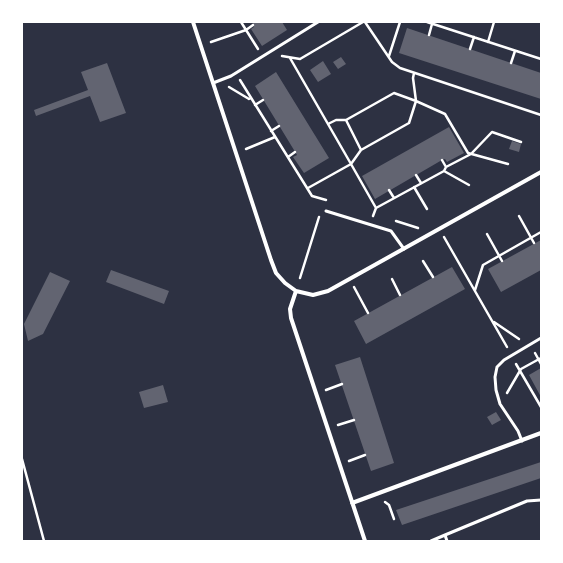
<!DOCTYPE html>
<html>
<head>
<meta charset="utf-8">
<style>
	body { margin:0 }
	#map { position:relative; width:563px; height:563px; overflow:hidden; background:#2d3142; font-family:Raleway,sans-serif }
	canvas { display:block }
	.frame { position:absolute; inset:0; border:23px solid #fff; pointer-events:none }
</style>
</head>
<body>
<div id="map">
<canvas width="563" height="563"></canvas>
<div class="frame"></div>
</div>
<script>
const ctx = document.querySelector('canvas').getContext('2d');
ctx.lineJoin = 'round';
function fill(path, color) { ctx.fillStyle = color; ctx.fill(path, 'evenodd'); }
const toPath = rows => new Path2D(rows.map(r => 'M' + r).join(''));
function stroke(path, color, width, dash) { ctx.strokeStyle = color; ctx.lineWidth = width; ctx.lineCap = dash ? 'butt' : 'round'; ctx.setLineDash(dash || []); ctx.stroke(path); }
fill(toPath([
	[252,22,282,22,287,30,262,46,251,29,254,27],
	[407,28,541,73,541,99,399,53],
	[341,57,346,64,338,69,333,62],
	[323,61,331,74,318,82,310,70],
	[107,63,126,113,100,122,90,96,36,116,34,110,88,90,81,72],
	[276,72,329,158,304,173,293,157,297,155,255,86],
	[449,127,464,153,447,162,445,159,442,160,375,199,362,176],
	[512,141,521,144,519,152,509,149],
	[541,240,541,270,501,292,488,269],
	[452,267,465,289,366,344,354,321],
	[111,270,169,291,164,304,106,282],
	[50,272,70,281,43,334,28,341,24,324],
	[360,357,394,463,371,471,335,365],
	[541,368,541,397,529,375],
	[163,385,168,402,144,408,139,392],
	[496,412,501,420,492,425,487,417],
	[541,462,541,478,402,525,396,510]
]), '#626471');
stroke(toPath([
	[241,22,258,49],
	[365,22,392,62,400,68,541,115],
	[427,22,541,59],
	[429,35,432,24],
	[211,42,246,30,253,25],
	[488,42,494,22],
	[470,49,474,37],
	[282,56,300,59,363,22],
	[389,56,400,22],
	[290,58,351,164,308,188],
	[511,63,515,51],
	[240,80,312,196,326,200],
	[229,87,249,99,251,98],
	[255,105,263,100],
	[346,120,361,150],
	[328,124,336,120,346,120,394,93,416,101,445,114,468,153,508,164],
	[271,131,279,126],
	[246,149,275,137],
	[288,157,295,152],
	[442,160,446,167],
	[444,171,469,185],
	[416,175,421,183],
	[414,187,427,209],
	[389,190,394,198],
	[376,208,351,164,361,150,409,123,416,101,413,78,414,73],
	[373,216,376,208,444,171,446,167,471,154,492,132,521,142],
	[519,216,534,243],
	[396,221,418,228],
	[487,234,502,261],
	[444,237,507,347],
	[423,261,433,277],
	[300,278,319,217],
	[392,279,400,295],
	[354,287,368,313],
	[475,290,483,265,541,232],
	[494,322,519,339],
	[535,353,541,364],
	[516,364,541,407],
	[326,390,342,384],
	[507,393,521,369,541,358],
	[338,425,354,420],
	[22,459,44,541],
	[349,461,365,455],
	[385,502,389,505,394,519]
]), '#fff', 2.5);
stroke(toPath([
	[213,83,231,76,318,22],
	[326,211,391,231,404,249],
	[522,441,518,431,500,404,496,390,495,377,497,367,504,360,541,338],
	[445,535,527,501,541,500],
	[431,541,445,535,447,541]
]), '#fff', 3);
stroke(toPath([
	[193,22,271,260,276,273,285,283,296,291,313,295,328,291,541,172],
	[296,291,290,309,291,318,365,541],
	[352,503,541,433]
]), '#fff', 4);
</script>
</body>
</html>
